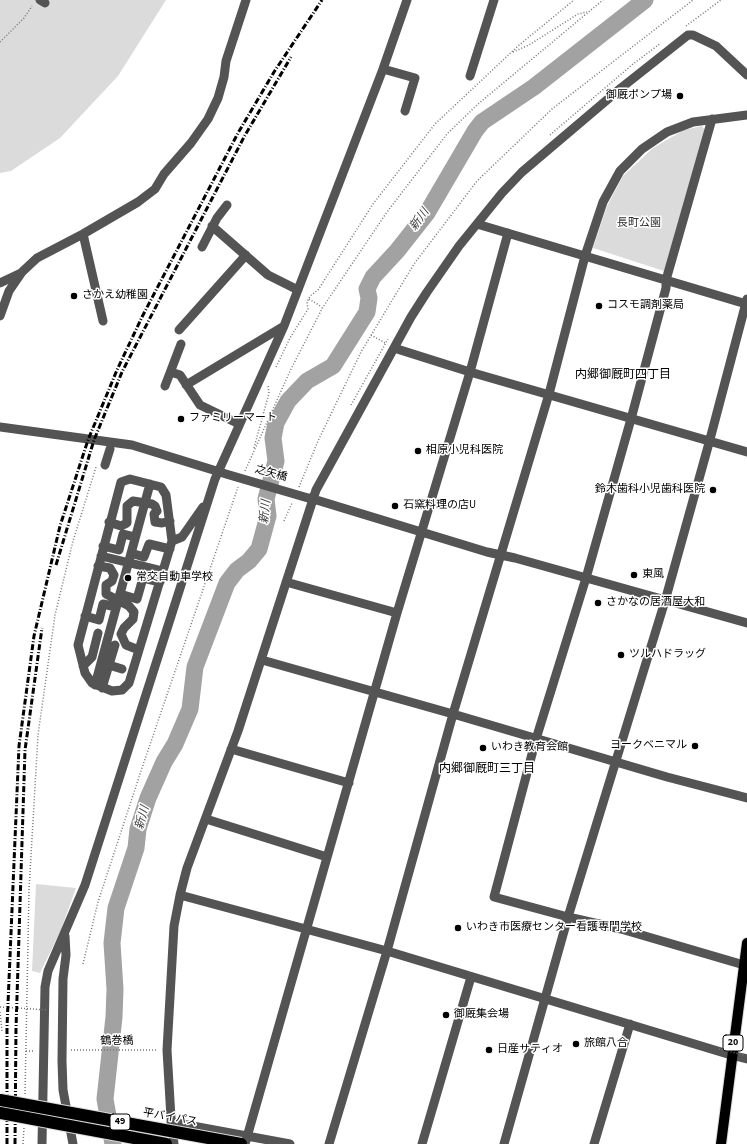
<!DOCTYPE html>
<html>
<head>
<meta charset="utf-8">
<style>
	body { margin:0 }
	canvas { display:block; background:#fff }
</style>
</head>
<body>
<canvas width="747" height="1144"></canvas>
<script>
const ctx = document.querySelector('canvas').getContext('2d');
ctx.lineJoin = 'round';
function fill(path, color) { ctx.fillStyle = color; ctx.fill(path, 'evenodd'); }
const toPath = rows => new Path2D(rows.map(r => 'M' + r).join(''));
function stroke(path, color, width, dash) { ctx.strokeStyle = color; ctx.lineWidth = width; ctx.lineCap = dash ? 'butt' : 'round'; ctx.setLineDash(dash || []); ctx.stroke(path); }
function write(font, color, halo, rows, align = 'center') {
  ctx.font = font + ' "Source Sans 3","Noto Sans JP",sans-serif'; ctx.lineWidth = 3; ctx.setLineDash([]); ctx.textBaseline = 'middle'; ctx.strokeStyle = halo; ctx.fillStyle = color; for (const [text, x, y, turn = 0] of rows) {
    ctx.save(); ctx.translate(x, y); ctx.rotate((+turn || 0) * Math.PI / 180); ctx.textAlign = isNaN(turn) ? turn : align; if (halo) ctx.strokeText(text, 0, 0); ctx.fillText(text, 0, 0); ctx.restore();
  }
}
fill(toPath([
	[0,0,166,0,118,76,60,138,11,171,0,173],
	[702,126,705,130,664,271,593,248,607,206,623,176,653,148,684,130],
	[36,884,76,888,60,932,40,973,32,971]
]), '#dbdbdb');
stroke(toPath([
	[113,1144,105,1099,114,1017,115,989,112,943,116,908,136,848,138,829,148,798,164,762,175,744,190,709,195,667,227,583,237,570,249,561,259,549,268,516,266,499,276,461,273,438,276,423,288,401,307,381,333,366,367,312,369,298,367,289,373,277,397,251,427,213,475,131,482,122,534,87,645,0]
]), '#a2a2a2', 17);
const major = toPath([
	[721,1144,747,943]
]);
stroke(major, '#dbdbdb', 12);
stroke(toPath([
	[686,26,721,0],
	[0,42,24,18,32,6],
	[513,52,529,45,578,14,587,12],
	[550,135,633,64,661,43],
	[309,299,322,307],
	[371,335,385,343],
	[276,367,290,338,308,309,307,302,310,296,318,290,373,204,435,124,518,46,574,0],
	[351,405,388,339],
	[254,448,269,393,268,386],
	[245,471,291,369,323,307,387,212,447,134,478,104,603,0],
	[299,487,318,441,361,352,414,264,477,181,552,109,693,0],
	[284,521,292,503],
	[83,964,98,902,142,768,238,487],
	[0,1012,2,1031],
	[71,1050,157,1050],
	[26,1051,35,1051],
	[25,1094,29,890,38,735,55,615,73,541,96,467],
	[23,1144,24,1128]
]), '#767676', 1.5, [1, 2]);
stroke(toPath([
	[40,0,45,3],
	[383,69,415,78,405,111],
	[470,76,494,0],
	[712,119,666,280,666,288,631,419,586,578,536,739,494,897,568,917,621,929,744,965],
	[477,224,746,304],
	[212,226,268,275,298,290],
	[83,234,103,321],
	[202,247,217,218,227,205],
	[0,283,21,273],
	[0,316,9,291,22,272,37,258,83,234,138,202,155,189,164,174,191,143,208,119,218,98,224,77,226,61,246,0],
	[179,330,246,255],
	[394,348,470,372,747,452],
	[171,372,180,375,200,405,239,424],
	[186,385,284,326],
	[165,386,181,344],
	[0,427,132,445,223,473],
	[105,465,110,449],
	[310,498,487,552,515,558,747,623],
	[109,522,121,526,127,523,127,506,133,501,152,504,155,506,157,511,154,514,155,522,162,523,170,521],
	[172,541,166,495,161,487,130,479,121,482,78,645,85,673,92,683,112,691,122,690,129,683,172,541,182,537,203,507],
	[103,546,119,550,123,534,135,537],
	[131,553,144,557,149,544,170,549],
	[101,556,163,571],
	[98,566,110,568,114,575,112,581,106,585,106,594,129,606,134,612,133,619,124,628,121,634,126,645,139,650],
	[286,582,397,613],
	[120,594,137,599,143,578,160,582],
	[85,616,99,620,103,604,116,607],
	[262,660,453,714,667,777,747,798],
	[109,665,122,669],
	[83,666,92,657,98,633],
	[95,685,150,484],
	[102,688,115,645],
	[231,749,349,783],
	[206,819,327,857],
	[180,895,387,951,731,1055,747,1059],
	[65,936,66,955,63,979,62,1061,63,1090,73,1144],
	[171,1122,290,1144],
	[42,1144,45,987,48,971,85,885,215,479,284,326,383,69,407,0],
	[174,1144,171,1118,167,1050,174,926,180,895,187,868,238,731,316,490,327,470,411,317,427,292,459,246,502,193,522,172,621,88,688,35,693,35,716,46,747,75],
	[245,1144,397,613,470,372,508,233],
	[329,1144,387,951,453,714,549,394,585,256,603,202,620,171,642,149,667,132,693,122,747,115],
	[422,1144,471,977],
	[504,1144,568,917,665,601,709,443,747,299],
	[594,1144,630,1024]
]), '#545454', 9);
stroke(major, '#000', 10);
stroke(toPath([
	[56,565,94,440,122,372,244,137,291,57],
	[7,1144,7,1027,19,746,34,636,60,526,88,440,117,370,142,317,238,133,274,72,322,0],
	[15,1144,16,1028,25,750,42,628]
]), '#000', 3, [6, 2, 1, 2]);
const highwayBridge = toPath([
	[0,1100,241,1144],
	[0,1113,166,1144]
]);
stroke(highwayBridge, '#dbdbdb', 14, []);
stroke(toPath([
	[0,1007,48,1010],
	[719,1049,744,1055]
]), '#767676', 1.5, [1, 2]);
stroke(toPath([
	[226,474,308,498]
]), '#545454', 9);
stroke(highwayBridge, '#000', 12);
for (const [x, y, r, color] of [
	[680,96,4,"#000"],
	[74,296,4,"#000"],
	[599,306,4,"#000"],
	[181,419,4,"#000"],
	[418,451,4,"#000"],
	[713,490,4,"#000"],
	[395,506,4,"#000"],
	[634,575,4,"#000"],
	[128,578,4,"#000"],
	[598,603,4,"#000"],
	[621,655,4,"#000"],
	[695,746,4,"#000"],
	[483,748,4,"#000"],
	[458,928,4,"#000"],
	[446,1015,4,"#000"],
	[576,1044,4,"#000"],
	[489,1050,4,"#000"]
]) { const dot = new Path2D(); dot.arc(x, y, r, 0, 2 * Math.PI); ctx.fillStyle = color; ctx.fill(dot); stroke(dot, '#fff', 1.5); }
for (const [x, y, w] of [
	[733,1043,20],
	[120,1122,20]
]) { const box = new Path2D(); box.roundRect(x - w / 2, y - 8, w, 16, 3); ctx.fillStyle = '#fff'; ctx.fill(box); stroke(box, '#000', 1); }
write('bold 10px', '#000', null, [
	["20",733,1043],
	["49",120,1122]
]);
write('11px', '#000', '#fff', [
	["御厩ポンプ場",672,96,"right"],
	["さかえ幼稚園",82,296],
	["コスモ調剤薬局",607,306],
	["ファミリーマート",189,419],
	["相原小児科医院",426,451],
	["鈴木歯科小児歯科医院",705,490,"right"],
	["石窯料理の店U",403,506],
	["東風",642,575],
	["常交自動車学校",136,578],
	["さかなの居酒屋大和",606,603],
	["ツルハドラッグ",629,655],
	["ヨークベニマル",687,746,"right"],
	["いわき教育会館",491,748],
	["いわき市医療センター看護専門学校",466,928],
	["御厩集会場",454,1015],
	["旅館八合",584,1044],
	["日産サティオ",497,1050]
], 'left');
write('11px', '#323232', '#fff', [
	["長町公園",639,224]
]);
write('11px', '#000', '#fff', [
	["之矢橋",271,474,16],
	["鶴巻橋",117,1042],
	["平バイパス",170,1118,10]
]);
write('italic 12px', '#434343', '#fff', [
	["新川",420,220,-54],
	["新川",266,512,-84],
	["新川",143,818,-74]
]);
write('12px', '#000', '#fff', [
	["内郷御厩町四丁目",623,375],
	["内郷御厩町三丁目",487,769]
]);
</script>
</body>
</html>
